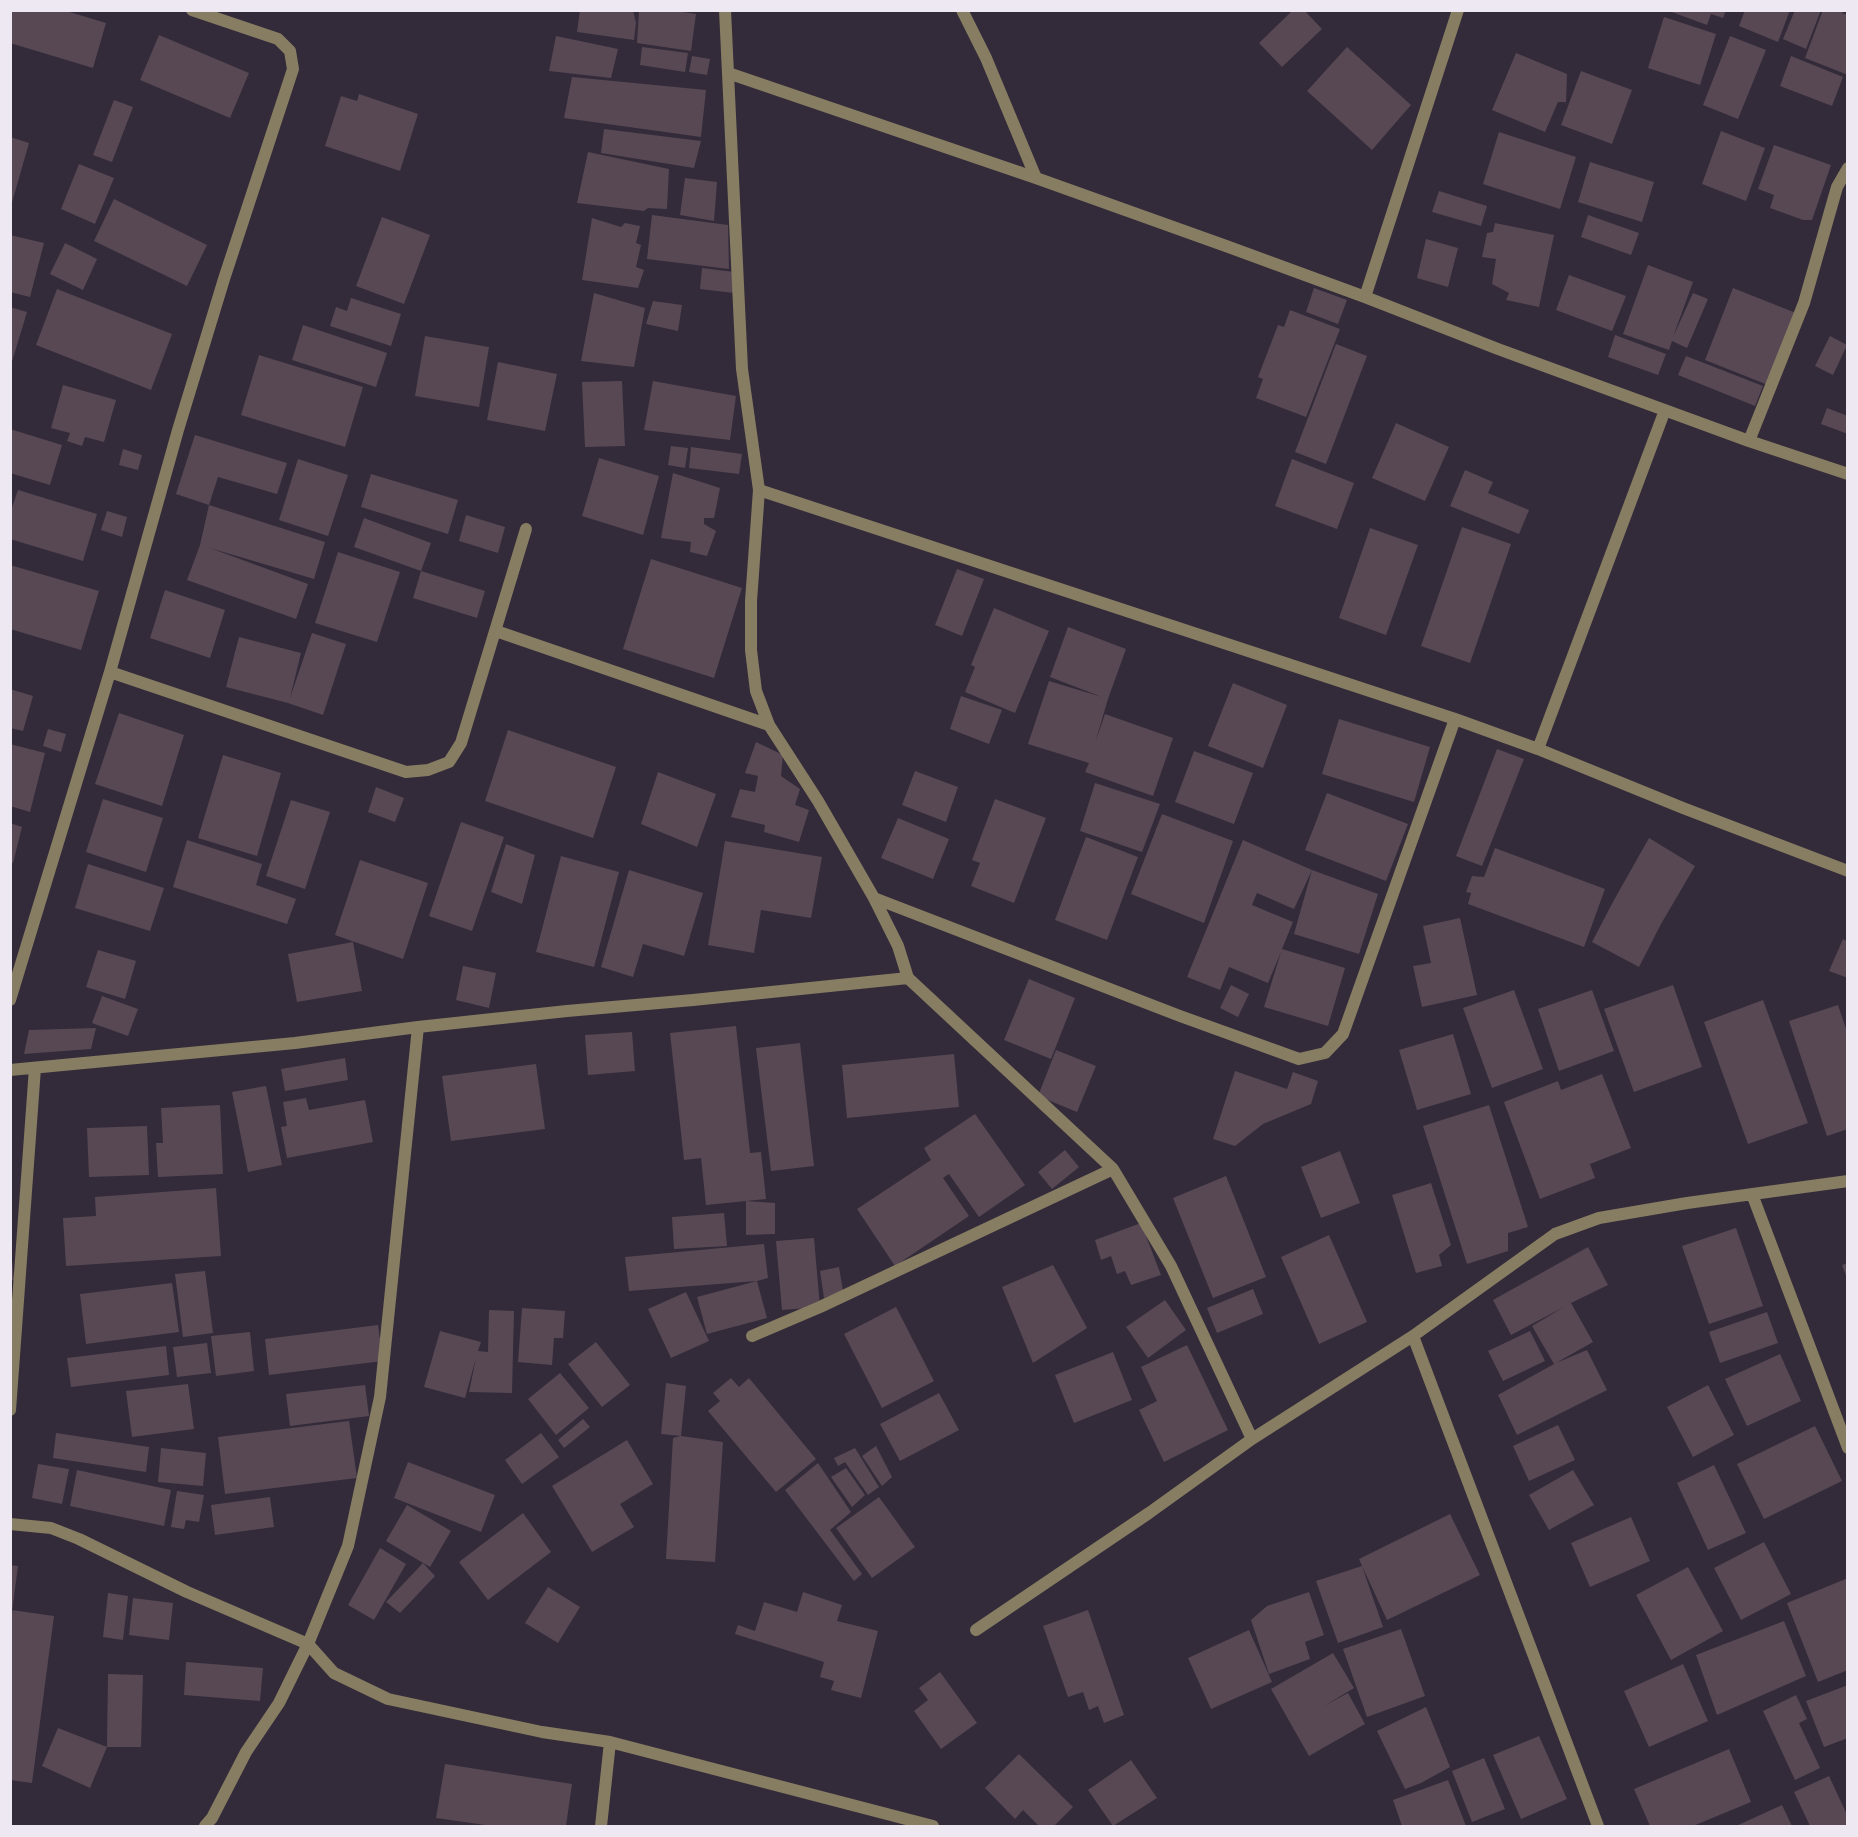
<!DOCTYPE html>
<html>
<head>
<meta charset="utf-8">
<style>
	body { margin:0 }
	#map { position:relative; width:1858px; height:1837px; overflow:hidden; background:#332b39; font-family:Montserrat,sans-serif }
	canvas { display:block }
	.frame { position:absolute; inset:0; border:12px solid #ede8f1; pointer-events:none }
</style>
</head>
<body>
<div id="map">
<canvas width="1858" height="1837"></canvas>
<div class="frame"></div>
</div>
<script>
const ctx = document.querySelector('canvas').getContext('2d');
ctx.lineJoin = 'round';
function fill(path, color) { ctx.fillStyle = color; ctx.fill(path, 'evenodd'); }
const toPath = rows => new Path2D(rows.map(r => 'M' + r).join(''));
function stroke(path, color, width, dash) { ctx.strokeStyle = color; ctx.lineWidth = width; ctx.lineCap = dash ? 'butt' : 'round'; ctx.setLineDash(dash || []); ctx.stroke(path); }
fill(toPath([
	[10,10,63,10,106,23,93,68,10,43],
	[580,10,633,10,636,23,634,40,577,32],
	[639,10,669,10,696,14,691,51,637,43],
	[1293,10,1304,10,1322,29,1282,67,1259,43],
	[1726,10,1723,18,1711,14,1707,25,1669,11],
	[1745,10,1790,10,1778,42,1739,26],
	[1795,10,1821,10,1806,49,1783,39],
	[1823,10,1845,10,1842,13,1848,15,1848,75,1805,58],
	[1664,17,1716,34,1700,85,1648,68],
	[159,35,249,73,230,118,140,80],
	[556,36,618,49,611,78,549,71],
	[1730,36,1766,50,1738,119,1703,105],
	[642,47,688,53,685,72,640,65],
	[1347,47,1411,105,1372,150,1307,91],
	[1516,53,1567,74,1566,102,1558,102,1545,132,1492,110],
	[692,56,710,59,707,75,689,72],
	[1791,56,1843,77,1832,106,1780,86],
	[1581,71,1632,90,1612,144,1561,125],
	[572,77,706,90,701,137,564,118],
	[359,94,418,114,400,171,325,146,341,96,357,101],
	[114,100,133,107,112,162,93,155],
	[604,129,701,141,694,168,601,153],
	[1721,131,1765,148,1746,201,1702,184],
	[1499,132,1576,157,1560,209,1483,184],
	[10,137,29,143,11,206,10,206],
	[1774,145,1831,165,1812,220,1803,220,1770,208,1774,195,1758,189],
	[588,152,669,169,667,209,648,208,644,211,577,203],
	[1590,162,1654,182,1642,222,1578,202],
	[79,164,114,178,95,224,61,209],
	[685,178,717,182,714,221,680,215],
	[1439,191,1487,206,1481,226,1432,212],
	[114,199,207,245,187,286,94,241],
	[652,215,728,225,729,269,647,259],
	[1588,215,1639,233,1631,255,1581,237],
	[382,217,430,235,404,304,356,286],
	[592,218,621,227,625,223,640,226,636,243,641,245,636,267,644,270,638,288,582,280],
	[1495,223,1554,235,1539,307,1506,300,1509,293,1492,284,1496,259,1482,257,1487,233,1493,232],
	[10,235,44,243,30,297,10,292],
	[1426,239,1458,248,1448,287,1417,278],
	[65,243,97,259,83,290,50,274],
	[1648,265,1693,282,1673,337,1693,293,1708,299,1687,348,1672,341,1669,350,1623,334],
	[702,268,734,272,734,293,700,289],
	[1569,275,1626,296,1612,331,1556,310],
	[1314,288,1347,300,1338,324,1306,312],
	[1733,288,1796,313,1768,385,1705,360],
	[57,289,172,334,151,390,36,345],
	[594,293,645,308,634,367,581,361],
	[351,298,401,314,391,346,330,326,336,307,347,311],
	[653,301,682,305,678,331,646,324],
	[10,307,27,312,11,365,10,365],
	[1290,310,1340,329,1306,417,1256,398,1263,379,1258,377,1278,325,1284,327],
	[303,325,387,353,376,387,292,360],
	[1615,335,1666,354,1658,375,1608,357],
	[425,336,489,347,479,407,415,396],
	[1830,336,1847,345,1833,375,1815,366],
	[1336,344,1367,356,1326,464,1295,452],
	[259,355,363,387,345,447,241,415],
	[1686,356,1763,386,1755,406,1678,375],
	[498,362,557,374,545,431,487,420],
	[622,381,625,446,585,447,582,382],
	[653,381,736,396,730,440,644,430],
	[63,385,116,400,104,442,85,437,82,446,67,441,70,433,51,428],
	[1827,408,1848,416,1848,434,1821,424],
	[1396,423,1449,447,1425,501,1372,478],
	[10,429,62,445,50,485,10,473],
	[195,435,287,463,277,494,218,477,209,505,176,494],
	[671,446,688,448,685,468,668,465],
	[691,447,742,454,739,474,689,468],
	[123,449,142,455,138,470,119,465],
	[599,458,659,476,643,535,582,516],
	[298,459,348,475,328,536,279,520],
	[1292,459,1354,483,1337,529,1275,506],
	[1465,470,1493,482,1488,493,1529,510,1519,534,1450,506],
	[673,473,720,488,714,518,704,518,704,524,716,531,707,556,690,552,691,542,661,538],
	[371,474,458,500,448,534,361,507],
	[18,490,97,514,83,561,10,539,10,513],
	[209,505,325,542,314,579,210,548,308,584,296,619,187,580,200,545],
	[107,511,127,517,122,537,101,530],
	[466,515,505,527,498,553,459,541],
	[364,518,431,543,421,571,354,547],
	[1462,527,1511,544,1470,663,1421,646],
	[1370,528,1418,545,1386,635,1339,618],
	[338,552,400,572,377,642,315,623],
	[651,559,742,588,714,678,623,649],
	[10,565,99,591,81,650,10,629],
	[957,569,984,579,962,636,935,625],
	[421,571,485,591,477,618,413,598],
	[165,590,225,610,210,658,150,638],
	[994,608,1049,631,1015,713,965,692,975,667,971,665],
	[1068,627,1126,649,1108,699,1095,743,1105,714,1173,738,1153,796,1085,772,1089,763,1028,744,1049,681,1102,697,1050,677],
	[312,633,346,644,323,715,288,703,226,687,239,637,301,653,290,698],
	[1233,683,1287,705,1263,768,1208,746],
	[10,689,33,696,23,731,10,728],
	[961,696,1002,710,989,744,950,729],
	[119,713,184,735,162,806,95,784],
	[1339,719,1430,747,1414,802,1322,774],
	[48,729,66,734,61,752,43,746],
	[508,730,616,767,593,838,485,801],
	[756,742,783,755,781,776,800,789,795,805,809,810,799,842,764,832,765,825,731,817,740,789,755,792,758,776,745,773],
	[10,744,45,753,30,812,10,806],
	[1497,749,1524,759,1482,866,1456,856],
	[1194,751,1253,773,1234,824,1175,802],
	[223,755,281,773,257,856,198,838],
	[915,771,958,787,946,822,902,805],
	[658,772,716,794,697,847,641,824],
	[1095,783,1160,804,1142,852,1080,831],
	[376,787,404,798,395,822,368,812],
	[1327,793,1408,824,1386,881,1305,850],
	[103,799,163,818,146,872,86,852],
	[995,799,1046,818,1014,903,971,886,980,863,972,860],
	[291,800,330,812,305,889,266,876],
	[1162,814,1233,841,1204,923,1131,894],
	[898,818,949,839,933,879,881,858],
	[461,822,504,837,472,931,429,916],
	[10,823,22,827,13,863,10,862],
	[1086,837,1138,857,1107,940,1055,920],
	[1649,838,1695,866,1661,924,1639,967,1592,942,1614,900],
	[187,840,262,864,256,885,296,899,287,924,173,887],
	[1243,840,1312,870,1294,909,1257,893,1252,905,1293,922,1282,949,1345,968,1328,1026,1264,1007,1281,952,1268,983,1229,967,1220,990,1187,977],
	[725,841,822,857,811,918,761,910,754,953,708,945],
	[506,844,535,855,522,904,491,892],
	[1495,848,1605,889,1584,947,1468,904,1471,893,1466,892,1472,876,1484,877],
	[561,856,619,872,594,967,536,952],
	[360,860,428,883,403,959,335,935],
	[88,864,164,888,150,931,75,908],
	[629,870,703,893,684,956,643,944,633,977,601,967],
	[1312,870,1378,894,1359,954,1294,934],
	[1460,918,1477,995,1422,1007,1413,966,1431,963,1423,926],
	[1843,939,1848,942,1848,978,1829,971],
	[353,942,362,991,297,1002,288,954],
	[98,950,136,961,125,999,86,987],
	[463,966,496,973,489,1008,456,1000],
	[1029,979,1075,998,1051,1059,1004,1040],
	[1231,985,1249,994,1238,1017,1220,1008],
	[1673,985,1702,1067,1634,1092,1604,1009],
	[1514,990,1543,1069,1492,1088,1463,1008],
	[1592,990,1614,1051,1559,1071,1538,1009],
	[102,996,138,1009,128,1036,92,1023],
	[1763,1000,1808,1123,1748,1144,1704,1022],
	[1838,1005,1848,1035,1848,1129,1827,1136,1789,1021],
	[736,1026,750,1153,761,1152,766,1199,746,1201,775,1203,775,1234,746,1235,746,1201,706,1205,701,1158,684,1160,670,1033],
	[96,1028,91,1049,24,1054,29,1030],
	[632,1032,635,1071,588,1075,585,1035],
	[1453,1034,1471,1094,1417,1110,1399,1050],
	[800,1043,814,1166,771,1171,756,1048],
	[1056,1050,1096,1066,1077,1112,1038,1096],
	[954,1054,959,1107,847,1118,842,1065],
	[345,1058,348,1080,285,1091,281,1069],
	[536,1064,545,1129,451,1141,442,1076],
	[1235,1071,1287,1089,1293,1072,1318,1081,1311,1104,1263,1124,1235,1146,1213,1139],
	[1602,1074,1631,1148,1590,1164,1595,1178,1540,1199,1504,1102,1558,1081,1561,1090],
	[266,1086,282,1165,248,1172,232,1092],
	[306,1098,309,1110,365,1100,373,1142,287,1158,281,1127,287,1126,283,1102],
	[220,1105,223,1174,158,1177,156,1143,163,1143,161,1108],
	[1489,1105,1528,1227,1508,1233,1508,1251,1467,1264,1423,1126],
	[975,1114,1025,1185,979,1217,949,1174,943,1178,969,1216,895,1266,857,1209,931,1160,924,1148],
	[147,1126,149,1175,89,1177,87,1128],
	[1065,1150,1079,1167,1052,1189,1038,1172],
	[1340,1151,1360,1203,1321,1218,1301,1167],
	[1226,1176,1266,1277,1213,1298,1173,1198],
	[1431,1183,1451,1245,1439,1255,1442,1266,1416,1273,1392,1195],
	[216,1188,221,1256,66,1266,63,1218,96,1216,95,1197],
	[724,1213,727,1246,674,1249,672,1217],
	[1141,1223,1161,1275,1131,1285,1125,1271,1117,1274,1111,1256,1101,1260,1095,1240],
	[1736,1228,1763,1306,1709,1324,1682,1246],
	[1329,1235,1367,1322,1319,1344,1281,1257],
	[814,1238,820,1307,782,1310,776,1241],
	[764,1244,768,1278,757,1281,767,1318,707,1334,697,1297,757,1281,629,1291,625,1257],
	[1588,1247,1608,1285,1571,1303,1593,1342,1556,1363,1587,1350,1607,1390,1517,1435,1498,1395,1554,1364,1532,1326,1564,1307,1511,1335,1493,1300],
	[12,1261,14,1280,10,1281,10,1262],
	[1848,1263,1848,1278,1847,1278,1842,1265],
	[1053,1265,1087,1328,1033,1363,1002,1287],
	[839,1267,843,1291,824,1298,820,1271],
	[205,1271,213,1333,183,1337,175,1274],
	[172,1283,179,1332,86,1344,80,1294],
	[1253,1289,1263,1314,1217,1333,1207,1308],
	[686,1292,709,1341,671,1358,648,1309],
	[1165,1300,1186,1330,1148,1358,1126,1327],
	[896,1307,934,1381,882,1408,844,1334],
	[522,1308,565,1311,563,1338,554,1338,552,1365,518,1362],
	[489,1310,514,1311,512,1393,469,1392,476,1358,465,1398,424,1387,440,1331,481,1342,478,1351,488,1352],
	[1767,1312,1778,1343,1720,1363,1709,1332],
	[378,1325,383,1361,269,1375,265,1339],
	[1530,1331,1545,1361,1503,1381,1488,1351],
	[250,1332,254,1371,216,1376,211,1336],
	[596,1342,630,1385,602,1407,568,1364],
	[207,1343,211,1373,177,1377,173,1347],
	[1187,1345,1228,1430,1164,1462,1139,1410,1157,1401,1141,1367],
	[166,1346,169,1375,71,1387,67,1358],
	[1113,1352,1132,1400,1074,1423,1055,1375],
	[1780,1354,1801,1401,1747,1426,1725,1379],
	[560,1373,589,1408,556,1435,528,1399],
	[731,1378,739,1387,749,1378,816,1459,776,1492,708,1411,720,1401,713,1393],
	[666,1383,686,1386,681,1436,661,1434],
	[188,1384,194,1429,132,1437,126,1391],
	[365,1385,369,1416,290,1426,286,1394],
	[1708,1385,1734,1435,1693,1457,1667,1407],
	[939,1393,959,1430,900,1461,880,1424],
	[583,1419,590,1427,564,1448,558,1440],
	[349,1421,357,1478,225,1494,218,1437],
	[1558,1425,1575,1460,1529,1481,1513,1446],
	[1815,1426,1842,1481,1764,1519,1737,1464],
	[56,1433,149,1447,146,1472,53,1458],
	[541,1433,559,1457,522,1484,505,1460],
	[681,1436,723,1442,715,1562,666,1559,673,1438],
	[627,1440,653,1484,620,1504,634,1527,592,1552,552,1486],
	[876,1446,892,1477,882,1486,862,1456],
	[161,1448,206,1453,203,1486,158,1482],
	[855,1448,879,1487,868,1495,845,1462,838,1466,834,1458],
	[408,1462,495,1495,481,1532,394,1498],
	[818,1463,851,1512,830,1530,862,1574,854,1581,785,1490],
	[38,1464,69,1469,62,1504,32,1498],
	[1714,1465,1746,1533,1708,1550,1677,1483],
	[846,1468,865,1495,852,1507,831,1477],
	[77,1470,171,1490,164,1526,70,1506],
	[1573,1470,1594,1505,1549,1530,1529,1495],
	[177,1491,204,1495,199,1522,186,1520,184,1529,171,1527],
	[270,1497,274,1527,215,1535,211,1505],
	[879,1497,915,1547,872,1578,836,1528],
	[407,1505,451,1531,430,1567,386,1541],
	[523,1513,551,1552,488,1600,459,1562],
	[1450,1514,1480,1575,1387,1620,1362,1566,1383,1627,1338,1643,1316,1581,1362,1566,1359,1559],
	[1631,1517,1650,1561,1590,1587,1571,1543],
	[1764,1542,1791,1594,1741,1620,1714,1568],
	[380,1548,406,1564,374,1620,348,1605],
	[423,1563,435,1576,400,1613,386,1602],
	[10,1565,18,1566,12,1612,10,1612],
	[1688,1567,1723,1631,1671,1660,1636,1595],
	[1848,1578,1848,1670,1818,1682,1787,1603],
	[548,1587,580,1607,558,1643,525,1623],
	[803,1592,842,1605,837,1621,878,1631,861,1698,831,1690,834,1681,820,1677,824,1662,735,1634,738,1625,755,1631,764,1602,797,1612],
	[1309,1592,1324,1635,1305,1642,1310,1659,1269,1674,1251,1620,1267,1606],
	[108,1593,128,1596,123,1640,103,1637],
	[133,1598,173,1603,169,1640,129,1635],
	[12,1610,54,1616,32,1783,10,1780],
	[1088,1610,1124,1715,1104,1723,1098,1706,1089,1710,1083,1692,1068,1697,1043,1626],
	[1784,1621,1806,1676,1717,1715,1696,1655],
	[1401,1629,1425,1696,1367,1717,1343,1649],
	[1249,1630,1272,1682,1211,1709,1188,1658],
	[1333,1653,1354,1688,1324,1706,1348,1693,1365,1724,1309,1756,1271,1689],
	[186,1662,263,1668,260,1701,184,1695],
	[1683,1664,1708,1721,1649,1747,1624,1691],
	[940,1672,977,1723,941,1749,914,1711,928,1700,919,1688],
	[108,1674,143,1675,141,1747,107,1747,90,1788,42,1766,58,1728,107,1747],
	[1848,1685,1848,1738,1824,1747,1806,1701],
	[1796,1695,1807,1719,1799,1723,1820,1768,1795,1780,1763,1711],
	[1426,1707,1450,1767,1421,1783,1405,1789,1377,1731],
	[1539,1736,1567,1799,1521,1819,1493,1755],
	[1729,1749,1751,1802,1693,1826,1650,1826,1634,1789],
	[1019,1754,1073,1807,1054,1826,1039,1826,1023,1810,1015,1819,985,1788],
	[1484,1758,1505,1809,1472,1822,1452,1771],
	[1131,1760,1157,1798,1113,1826,1088,1790],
	[445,1764,572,1784,566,1826,492,1826,436,1818],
	[1829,1776,1848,1817,1848,1826,1810,1826,1794,1792],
	[1448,1780,1466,1826,1402,1826,1393,1800],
	[1782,1805,1792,1826,1736,1826]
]), '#574854');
stroke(toPath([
	[725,10,742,369,759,490,751,601,751,650,756,691,769,725,818,801,874,898,898,946,908,978,1113,1169],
	[962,10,986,58,1036,178],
	[728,73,1036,178,1226,246,1365,297,1498,349,1749,441,1848,474],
	[1365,297,1458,10],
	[1749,441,1804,303,1837,187,1848,168],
	[759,490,1455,719,1538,749,1683,808,1848,871],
	[496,631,769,725],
	[110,672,406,772,428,770,449,762,461,743,526,529],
	[1538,749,1665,410],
	[874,898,1180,1016,1299,1059,1325,1053,1343,1034,1455,719],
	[10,1000,110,672,178,430,224,279,293,69,290,51,278,39,192,10],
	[418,1027,380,1397,348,1546,308,1644,334,1673,388,1699,542,1732,610,1742,933,1826],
	[10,1070,295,1043,418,1027,567,1011,693,1000,908,978],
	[1752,1194,1848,1448],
	[752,1336,820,1307,1113,1169,1171,1266,1252,1439],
	[1413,1336,1598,1826],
	[10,1410,35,1068],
	[10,1524,51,1528,79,1539,187,1592,308,1644,279,1703,246,1752,212,1818,205,1826],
	[976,1630,1149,1513,1252,1439,1413,1336,1555,1234,1599,1218,1687,1203,1848,1181],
	[601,1826,610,1742]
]), '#877d63', 12);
</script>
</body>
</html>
